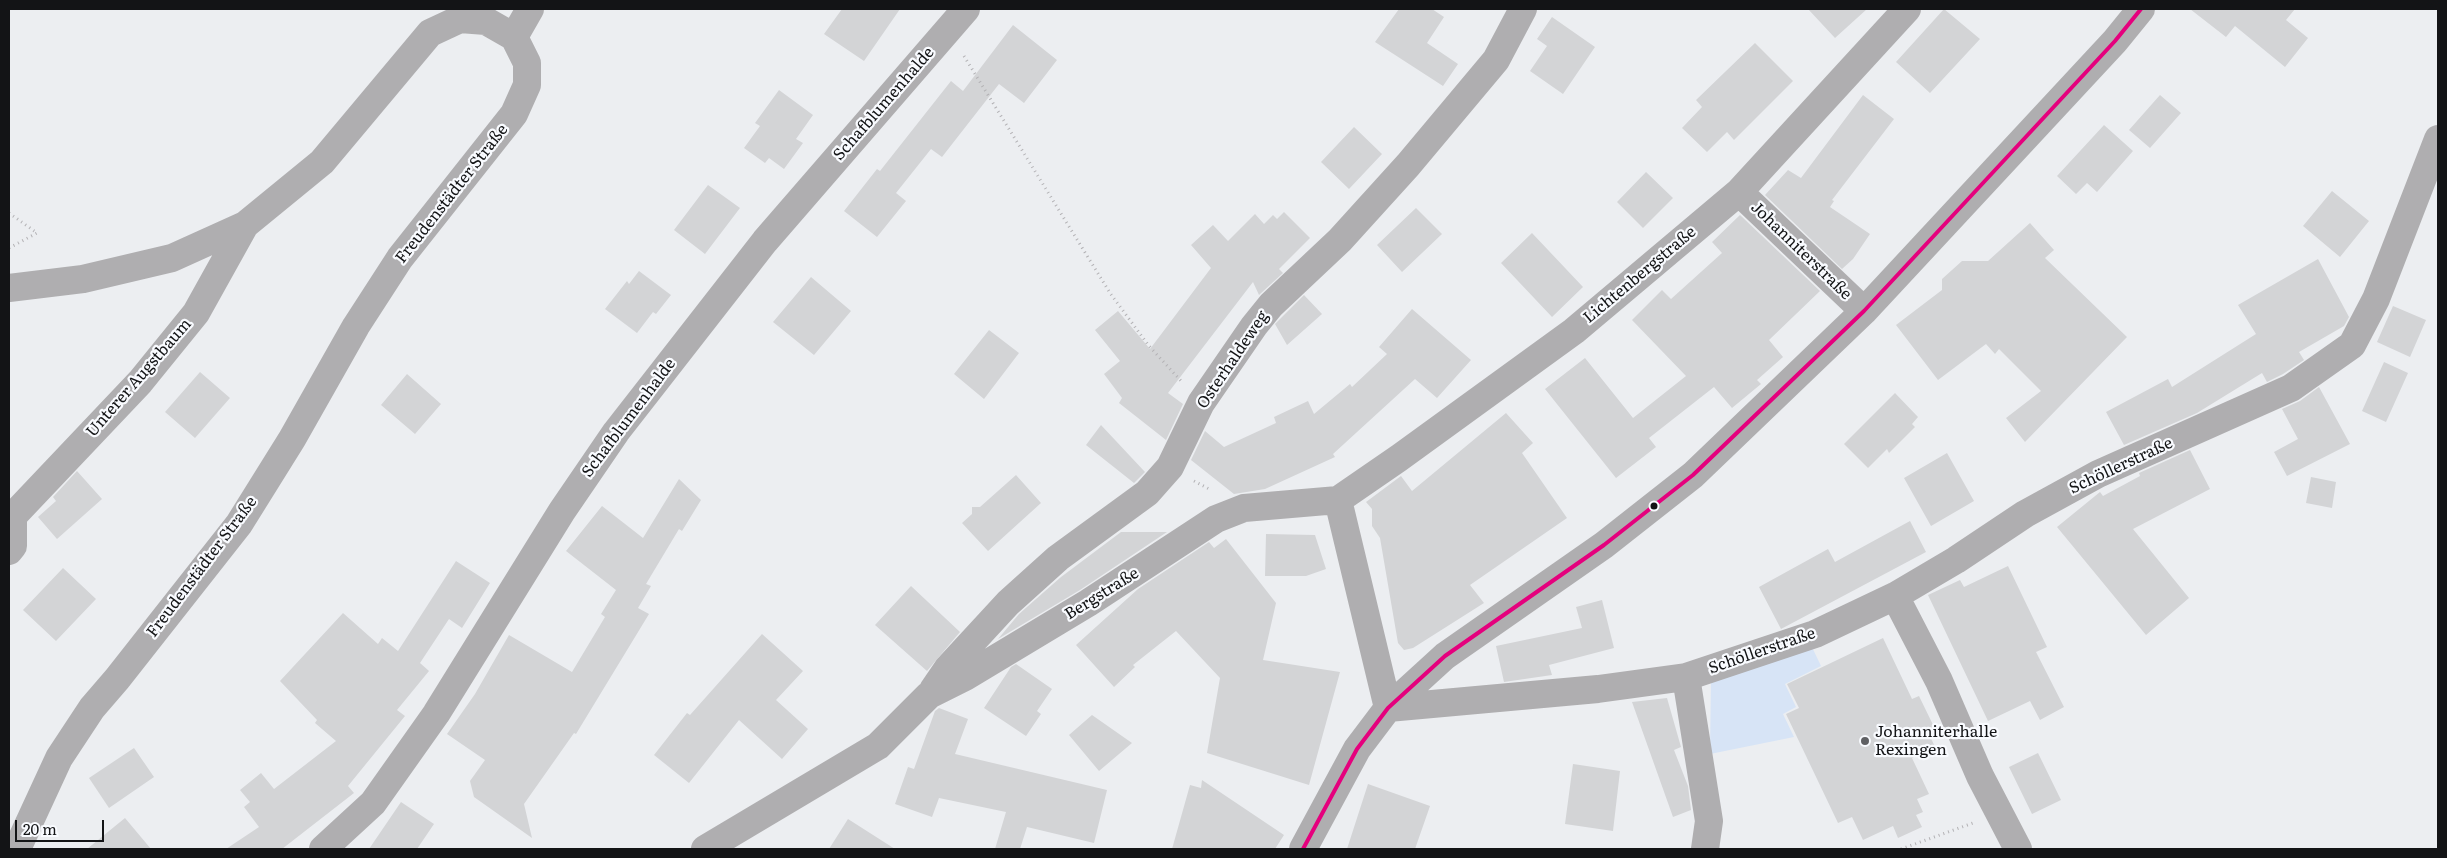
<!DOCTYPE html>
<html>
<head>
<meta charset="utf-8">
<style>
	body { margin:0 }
	#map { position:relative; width:2447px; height:858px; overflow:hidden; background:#eceef1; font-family:Literata,serif }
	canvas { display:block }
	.frame { position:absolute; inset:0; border:10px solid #131416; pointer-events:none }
	.scale { position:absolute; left:15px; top:820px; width:89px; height:22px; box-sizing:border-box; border:2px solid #131416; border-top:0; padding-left:6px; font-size:15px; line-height:18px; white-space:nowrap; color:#131416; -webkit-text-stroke:4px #f9fbff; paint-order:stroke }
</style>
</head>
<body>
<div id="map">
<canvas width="2447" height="858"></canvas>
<div class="frame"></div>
<div class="scale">20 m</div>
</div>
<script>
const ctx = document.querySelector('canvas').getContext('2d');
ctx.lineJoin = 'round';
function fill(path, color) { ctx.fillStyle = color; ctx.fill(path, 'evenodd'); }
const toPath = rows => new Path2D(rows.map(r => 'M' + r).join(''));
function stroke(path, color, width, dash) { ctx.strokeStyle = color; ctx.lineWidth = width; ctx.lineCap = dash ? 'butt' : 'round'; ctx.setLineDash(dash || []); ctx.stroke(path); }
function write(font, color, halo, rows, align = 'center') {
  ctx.font = font + ' Literata,serif'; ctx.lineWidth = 4.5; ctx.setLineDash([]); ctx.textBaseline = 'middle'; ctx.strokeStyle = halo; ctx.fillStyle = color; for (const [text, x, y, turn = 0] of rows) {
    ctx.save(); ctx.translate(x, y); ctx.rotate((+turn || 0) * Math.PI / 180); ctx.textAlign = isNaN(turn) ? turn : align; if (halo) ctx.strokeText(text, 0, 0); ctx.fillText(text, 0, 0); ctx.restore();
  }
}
fill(toPath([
	[1811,645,1821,666,1785,684,1796,707,1783,714,1794,737,1710,754,1711,679]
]), '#d7e4f6');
fill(toPath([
	[842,9,900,9,864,61,824,34],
	[1399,9,1432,9,1444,17,1427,43,1458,64,1443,86,1375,42],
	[1808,9,1867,9,1835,38],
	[1944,9,1980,39,1930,93,1896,62],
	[2190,9,2295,9,2286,20,2308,38,2285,67,2235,26,2226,37],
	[1552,17,1595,47,1563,94,1530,71,1547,46,1537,39],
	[1013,25,1057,60,1024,103,999,84,942,157,931,149,896,193,906,201,877,237,844,211,877,169,880,171,951,81,963,91],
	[1755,43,1793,81,1734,140,1727,132,1707,152,1682,128,1702,107,1696,100],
	[779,90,813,115,796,139,803,143,784,169,769,158,765,163,744,148,760,126,755,123],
	[1863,95,1894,119,1832,200,1834,201,1830,207,1870,234,1853,259,1842,269,1765,195,1788,170,1801,178],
	[2160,95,2181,113,2150,148,2129,130],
	[2104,125,2133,151,2097,192,2087,183,2076,194,2057,176],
	[1354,127,1382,154,1349,189,1321,162],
	[1646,172,1673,198,1643,228,1617,202],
	[708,185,740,208,705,254,674,230],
	[2332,191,2369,221,2340,257,2303,226],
	[1416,208,1442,234,1402,272,1377,245],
	[1284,212,1310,238,1279,269,1283,273,1259,295,1253,282,1168,393,1183,404,1166,440,1119,403,1122,398,1104,374,1120,361,1095,330,1118,311,1150,349,1211,268,1191,245,1213,225,1228,241,1255,214,1264,224,1273,215,1277,219],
	[1740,215,1820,291,1769,340,1783,357,1757,380,1761,384,1732,408,1714,387,1649,438,1656,447,1616,478,1545,389,1585,358,1633,418,1686,376,1632,320,1662,290,1671,299,1722,253,1712,242],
	[2030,223,2054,250,2045,258,2127,337,2025,442,2006,418,2041,391,1999,349,1995,354,1986,344,1938,380,1896,325,1942,290,1942,279,1962,261,1988,261],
	[1532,233,1583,287,1552,317,1501,263],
	[2318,259,2349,317,2344,326,2299,352,2304,360,2283,374,2267,382,2262,373,2197,413,2124,445,2106,412,2168,379,2172,387,2256,334,2238,305],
	[639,271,671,295,656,314,653,312,637,333,605,309,627,281,629,284],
	[811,277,851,311,814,355,773,322],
	[1304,295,1322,314,1287,345,1275,324],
	[2393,306,2426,320,2410,357,2377,342],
	[1412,309,1471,360,1437,398,1415,379,1333,454,1335,457,1265,489,1234,494,1191,460,1205,431,1224,447,1276,423,1274,417,1308,401,1314,414,1350,384,1352,387,1387,354,1379,347],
	[989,330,1019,353,984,399,954,374],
	[2384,362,2408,373,2386,422,2362,411],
	[200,372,230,398,195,438,165,412],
	[407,374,441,404,415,434,381,405],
	[2319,387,2350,444,2287,476,2274,452,2298,439,2282,409,2300,401],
	[1895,393,1918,417,1912,424,1915,427,1889,453,1887,449,1868,468,1844,444],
	[1506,413,1533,443,1522,453,1567,518,1470,585,1484,603,1413,648,1404,650,1398,643,1380,538,1372,526,1372,509,1366,502,1401,476,1412,491],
	[1101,425,1145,472,1134,483,1086,445],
	[2190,450,2210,489,2133,529,2189,598,2146,635,2057,527,2100,492,2103,496,2140,476,2139,473],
	[1947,453,1974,501,1931,526,1904,478],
	[77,471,102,499,57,539,38,517,56,501,53,497],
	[1016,475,1041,503,988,551,962,523,972,514,972,507,980,507],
	[2311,477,2336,482,2332,508,2306,503],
	[679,479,701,500,682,531,679,529,646,584,651,586,638,608,649,614,576,734,574,733,524,804,532,838,474,797,470,781,485,760,447,734,475,694,509,635,572,672,605,617,601,614,616,590,566,551,602,506,643,538],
	[1910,521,1926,552,1781,629,1759,587,1828,549,1835,562],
	[1121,532,1167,532,1080,590,998,639,1019,614,1061,577],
	[1266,534,1315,535,1326,569,1306,576,1265,576],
	[1226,539,1276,603,1263,660,1340,672,1309,785,1207,753,1220,678,1176,631,1133,665,1135,667,1114,687,1076,645,1138,589,1209,542,1214,548],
	[456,561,490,583,462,628,449,619,420,663,429,671,397,710,405,716,348,786,354,793,282,849,226,849,259,827,244,807,250,802,240,790,261,773,274,789,336,741,315,723,317,720,280,681,343,613,378,644,382,638,398,651],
	[2008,566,2047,647,2036,652,2064,707,2040,720,2030,701,1988,721,1928,595,1960,580,1964,587],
	[63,568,96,599,56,641,23,610],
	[911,586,960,632,927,671,875,625],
	[1602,600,1614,648,1549,665,1552,675,1504,682,1496,646,1582,628,1576,607],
	[762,634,803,671,776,700,808,729,782,759,739,720,689,783,654,755,687,713,690,715],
	[1883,638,1912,699,1919,696,1936,731,1929,734,1935,747,1912,758,1929,794,1917,799,1923,812,1916,815,1922,827,1898,838,1893,826,1863,840,1852,817,1838,823,1786,714,1799,708,1787,684],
	[1016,664,1052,689,1037,711,1041,714,1026,736,984,708,1011,667],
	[1667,698,1681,747,1674,750,1688,786,1691,810,1673,817,1632,702],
	[939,708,968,719,955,754,1107,790,1094,843,1027,827,1020,849,995,849,1006,812,939,798,932,817,895,804,908,767,914,769,935,711],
	[1092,715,1132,743,1099,771,1069,735],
	[134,748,154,777,109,808,89,778],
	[2038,753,2061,800,2032,814,2009,767],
	[1573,764,1620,771,1613,831,1565,824],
	[1202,780,1284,835,1275,849,1172,849,1190,785,1201,788],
	[1368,784,1430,806,1415,849,1347,849],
	[401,802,434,824,417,849,369,849],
	[125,818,151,849,87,849],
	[848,819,895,849,829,849]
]), '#d3d4d6');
stroke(toPath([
	[964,56,1110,293,1149,346,1182,382],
	[9,213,37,233,9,248],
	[1194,481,1211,490],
	[1901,849,1973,823]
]), '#b3b2b5', 3, [1, 4]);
stroke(toPath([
	[514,37,530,9],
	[1739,192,1864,311],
	[9,288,83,279,172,258,245,225,322,162,430,33,460,19,486,21,514,37,527,63,527,85,514,114,400,258,356,326,292,439,239,524,117,679,92,708,59,758,17,849],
	[1338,500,1388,708],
	[9,551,13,546,13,516,140,382,196,313,245,225],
	[1895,596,1939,681,1980,776,2018,849],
	[1686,677,1709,821,1705,849],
	[933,690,948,668,1008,603,1058,558,1147,493,1170,467,1201,403,1254,326,1271,305,1340,240,1408,165,1496,60,1523,9],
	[1388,708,1598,689,1686,677,1815,634,1895,596,1956,560,2025,514,2098,474,2291,388,2352,345,2376,299,2438,139],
	[323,849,373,803,436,714,562,511,616,432,765,241,966,9],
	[705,849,878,746,929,695,965,677,1088,603,1216,519,1244,508,1338,500,1399,458,1574,331,1739,192,1907,9],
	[1303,849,1357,749,1388,708,1445,656,1604,545,1693,475,1864,311,2115,41,2141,9]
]), '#afaeb0', 28);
stroke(toPath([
	[1303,849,1357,749,1388,708,1445,656,1604,545,1693,475,1864,311,2115,41,2141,9]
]), '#e5007d', 4);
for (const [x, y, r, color] of [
	[1654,506,4.5,"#131416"],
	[1865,741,5,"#5f6063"]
]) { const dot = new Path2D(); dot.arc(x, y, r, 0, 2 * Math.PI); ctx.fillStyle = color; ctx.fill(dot); stroke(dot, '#f9fbff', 2); }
write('16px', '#131416', '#f9fbff', [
	["Schafblumenhalde",884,104,-49],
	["Freudenstädter Straße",452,194,-52],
	["Johanniterstraße",1801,251,44],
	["Lichtenbergstraße",1640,275,-40],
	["Osterhaldeweg",1233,360,-56],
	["Unterer Augstbaum",139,378,-49],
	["Schafblumenhalde",629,418,-53],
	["Schöllerstraße",2121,466,-25],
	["Freudenstädter Straße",202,567,-53],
	["Bergstraße",1102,594,-32],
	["Schöllerstraße",1762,651,-19]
]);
write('16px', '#131416', '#f9fbff', [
	["Johanniterhalle",1875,732],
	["Rexingen",1875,750]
], 'left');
</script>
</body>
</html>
